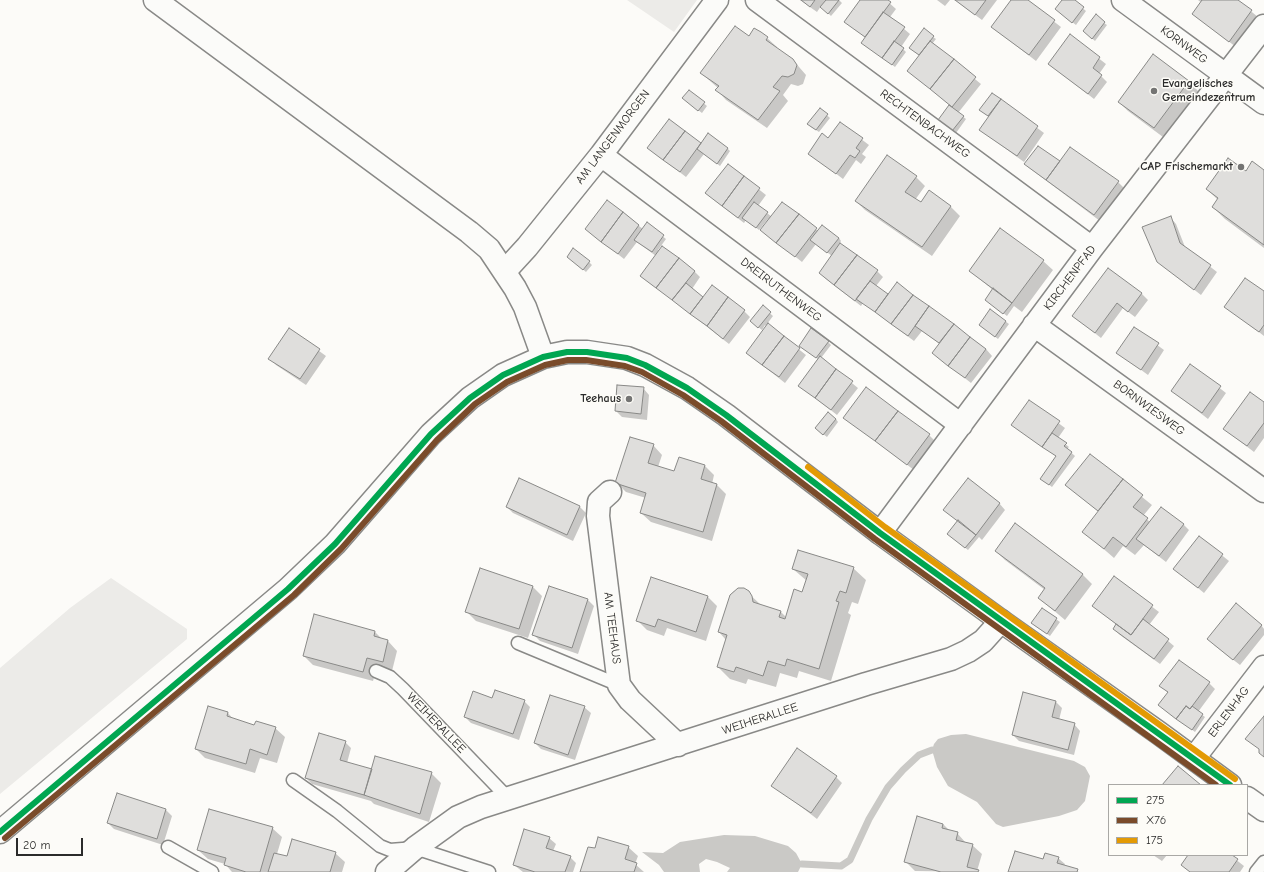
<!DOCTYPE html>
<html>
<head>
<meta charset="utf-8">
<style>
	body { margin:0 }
	#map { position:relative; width:1264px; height:872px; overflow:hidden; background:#fcfbf8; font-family:"Comic Neue",sans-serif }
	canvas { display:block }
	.legend { position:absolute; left:1108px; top:784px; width:140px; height:72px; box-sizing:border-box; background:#fdfcf7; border:1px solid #a9a8a5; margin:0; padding:5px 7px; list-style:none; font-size:12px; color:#2b2b2b }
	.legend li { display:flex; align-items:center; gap:8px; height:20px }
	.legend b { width:20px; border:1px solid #a9a8a5 }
	.scale { position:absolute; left:16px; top:838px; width:67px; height:18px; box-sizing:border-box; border:2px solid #2b2b2b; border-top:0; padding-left:5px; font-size:12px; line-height:14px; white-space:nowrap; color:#2b2b2b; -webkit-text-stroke:3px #fdfcf7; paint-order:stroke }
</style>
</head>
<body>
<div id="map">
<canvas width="1264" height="872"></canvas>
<ul class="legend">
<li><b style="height:5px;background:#00a651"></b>275</li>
<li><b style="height:5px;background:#7a4b2a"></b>X76</li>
<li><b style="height:5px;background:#e39a04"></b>175</li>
</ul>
<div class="scale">20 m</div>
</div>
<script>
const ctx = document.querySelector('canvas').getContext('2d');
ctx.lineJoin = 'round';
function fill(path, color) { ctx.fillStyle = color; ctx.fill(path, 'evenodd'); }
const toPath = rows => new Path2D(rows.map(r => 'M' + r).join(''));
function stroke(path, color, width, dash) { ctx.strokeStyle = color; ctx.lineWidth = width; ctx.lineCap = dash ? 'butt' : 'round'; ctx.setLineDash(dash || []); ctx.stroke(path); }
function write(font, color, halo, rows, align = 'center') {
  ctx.font = font + ' "Comic Neue",sans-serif'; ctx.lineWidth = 3; ctx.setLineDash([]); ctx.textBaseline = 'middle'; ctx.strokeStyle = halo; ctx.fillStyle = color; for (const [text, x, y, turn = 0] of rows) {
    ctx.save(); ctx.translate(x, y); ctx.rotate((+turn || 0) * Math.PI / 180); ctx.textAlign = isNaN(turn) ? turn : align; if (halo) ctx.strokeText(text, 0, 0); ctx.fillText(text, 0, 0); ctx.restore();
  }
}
fill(toPath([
	[627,0,697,0,674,32],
	[111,578,187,629,187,639,0,794,0,668,70,608]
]), '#ecebe8');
fill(toPath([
	[966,734,1074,761,1085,767,1090,776,1085,801,1077,810,1059,816,1003,827,996,824,977,802,948,786,937,767,932,750,934,744,938,739,951,735],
	[724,835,755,836,788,846,796,853,802,864,798,872,727,872,730,868,717,862,706,859,699,864,700,872,664,872,659,865,642,852,663,853,680,842]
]), '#cac9c6');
fill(toPath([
	[800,0,839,0,842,3,831,16,821,6,817,12],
	[861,0,886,0,896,9,890,17,910,34,901,47,906,52,895,67,868,46,868,48,863,43,866,38,846,22],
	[937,0,950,0,945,6],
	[955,0,997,0,982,20],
	[1012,0,1026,0,1061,27,1036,61,992,27],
	[1063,0,1073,0,1086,11,1076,25,1059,12],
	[1198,0,1237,0,1258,17,1236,47,1193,14,1202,3],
	[1104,23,1107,25,1095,41,1087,34],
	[1070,36,1106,64,1099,74,1107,82,1094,99,1049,64],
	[749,37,767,38,777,47,776,48,793,60,806,75,803,84,798,86,791,84,783,95,788,101,767,128,726,100,717,90,718,88,701,73],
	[933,37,936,39,932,44,981,84,958,113,966,119,956,133,939,120,950,105,908,71,920,56,910,48],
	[1189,81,1198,91,1163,137,1128,111,1119,102],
	[689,91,707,106,702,113,686,101],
	[992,94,1044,133,1024,162,980,130,990,117,984,112],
	[820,109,830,118,819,132,811,127],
	[669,120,701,145,727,148,730,151,720,166,704,154,686,177,648,148],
	[840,123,869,145,862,154,866,157,861,164,856,160,843,179,809,153,828,139],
	[1070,148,1118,182,1127,191,1104,224,1028,167,1060,163],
	[728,165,766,195,758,206,772,217,782,203,818,231,839,238,841,241,839,244,877,271,883,277,876,286,888,295,953,325,986,349,992,356,971,383,933,353,940,344,922,331,914,341,863,303,861,306,826,279,820,273,832,256,816,244,802,262,762,230,769,220,768,219,759,230,746,220,744,223,713,199,707,193],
	[1264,171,1264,248,1225,219,1213,207,1218,200,1207,189,1246,172],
	[916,177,925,186,915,200,921,204,950,206,960,216,932,256,865,210,856,201],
	[607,202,643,229,647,224,666,239,658,250,694,271,700,277,692,289,704,298,744,311,750,317,729,344,641,275,656,256,637,242,624,259,586,229],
	[1170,217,1176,224,1185,247,1217,272,1201,295,1157,261],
	[571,259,589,262,592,265,586,272],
	[1043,261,1053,270,1022,312,1014,306,1007,316,989,302,993,290,970,271],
	[1264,292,1264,336,1225,306],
	[1141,293,1148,300,1135,317,1123,308,1101,338,1073,316],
	[763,307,773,316,767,324,806,355,785,383,747,353,767,327,765,325,762,330,754,324],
	[990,310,1009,324,998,339,980,325],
	[1134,328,1164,350,1148,375,1118,353],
	[289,329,326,356,306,385,276,365,270,358],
	[828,342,831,345,821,358,858,388,837,415,800,386,819,360,803,348],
	[1190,365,1226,393,1208,419,1172,391],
	[643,388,649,395,647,420,622,417,616,411],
	[1029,401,1065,428,1058,438,1069,447,1067,449,1075,456,1052,487,1044,481,1057,457,1013,425],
	[1264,403,1264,438,1254,452,1224,429],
	[845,418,929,435,935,441,914,470],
	[836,419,838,422,827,437,819,431],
	[653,445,662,455,658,467,675,472,680,458,705,466,714,475,712,484,717,485,726,494,712,541,651,522,641,513,646,498,626,492,617,483],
	[1090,455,1152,505,1143,516,1150,522,1183,524,1189,530,1166,562,1144,545,1135,555,1123,546,1114,558,1084,532,1099,512,1067,485],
	[520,480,580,507,586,513,573,541,513,513,507,507],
	[999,503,1005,510,982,540,979,537,968,550,951,537,958,522],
	[1199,537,1229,561,1204,593,1175,569],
	[996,551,1083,575,1092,584,1065,620,1039,598,1045,590,1005,560],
	[853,568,866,580,858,604,852,602,848,613,851,615,831,681,799,671,797,678,780,673,776,687,748,679,746,684,730,679,718,667,726,640,719,632,730,595,734,591,744,589,762,606,781,612,787,618,803,593,807,581,793,569],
	[481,569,533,587,542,596,528,638,476,621,466,611],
	[1114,578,1159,612,1149,625,1174,646,1160,664,1120,635,1114,629,1117,625,1093,606],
	[550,587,588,600,594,606,578,654,540,641,534,635],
	[708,597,717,606,706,641,667,628,664,636,647,630,638,621],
	[1042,609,1060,622,1050,636,1035,626],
	[315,616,375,632,383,640,388,641,397,651,392,671,377,667,373,681,313,665,304,656],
	[1261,625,1264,629,1264,635,1240,665,1214,645],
	[1209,683,1215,689,1198,712,1205,717,1195,732,1159,705,1168,693,1161,686],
	[493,699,524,701,530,707,519,740,471,723,465,717],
	[1056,702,1062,708,1059,720,1074,724,1080,731,1074,755,1019,741,1013,735],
	[584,707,591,713,575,760,541,749,535,743],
	[228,713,234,720,255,726,275,728,285,737,277,763,260,758,255,773,205,758,196,749],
	[345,742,351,748,347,763,372,770,431,773,441,783,429,822,374,804,371,801,312,784,306,778],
	[836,777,842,783,817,819,773,785],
	[166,810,172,816,163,845,114,829,108,823],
	[917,818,943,824,950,831,957,833,966,843,972,845,982,854,977,871,979,872,915,871,906,862],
	[272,828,282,837,277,854,287,858,335,853,345,862,342,872,232,872,225,864,208,859,198,850],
	[549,838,556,844,553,851,570,857,576,863,573,872,523,872,514,865],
	[628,847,638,856,635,864,644,872,581,872,595,849],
	[1153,855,1167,855,1162,861],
	[1189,855,1230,855,1244,866,1240,872,1190,872,1182,865],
	[1058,858,1065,864,1064,866,1079,872,1009,872,1044,861]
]), '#0003');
stroke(toPath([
	[802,864,841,866,850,860,869,819,888,787,903,770,919,755,932,750]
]), '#cac9c6', 7);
const building = toPath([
	[801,0,815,0,810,7,801,0],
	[826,0,839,0,828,14,820,7,826,0],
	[860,0,888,0,891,2,865,37,844,22,860,0],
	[955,0,986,0,975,15,955,0],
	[1011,0,1028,0,1055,20,1029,55,991,27,1011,0],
	[1062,0,1075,0,1084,7,1072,23,1055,9,1062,0],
	[1202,0,1238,0,1252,10,1229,42,1192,14,1202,0],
	[883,12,905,27,882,58,861,43,883,12],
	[1096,14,1105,22,1092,39,1083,31,1096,14],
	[735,26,749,36,754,28,761,32,768,37,766,40,793,59,797,65,794,74,788,77,782,76,773,87,780,91,758,120,715,90,719,86,700,73,735,26],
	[924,28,934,36,919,55,909,48,924,28],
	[1070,34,1100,57,1093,68,1102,75,1088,94,1048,64,1070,34],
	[894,41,904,48,892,65,882,58,894,41],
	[930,41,954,59,930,89,907,71,930,41],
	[1153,54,1189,81,1154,128,1118,102,1153,54],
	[954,59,976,77,952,107,930,89,954,59],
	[689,90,705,102,698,111,682,98,689,90],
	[992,93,1001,99,988,116,979,110,992,93],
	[1001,99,1038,126,1017,156,979,130,1001,99],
	[949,105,964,116,952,131,938,120,949,105],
	[820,108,828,114,816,130,807,124,820,108],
	[669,119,685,131,663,160,647,148,669,119],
	[840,122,863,138,856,148,860,151,855,158,850,155,836,174,808,154,822,133,828,138,840,122],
	[685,131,701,143,680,172,663,160,685,131],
	[708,133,728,148,717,164,697,149,708,133],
	[1038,146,1060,161,1046,180,1024,164,1038,146],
	[1070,147,1119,181,1094,215,1046,180,1070,147],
	[887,155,917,176,905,192,921,202,929,190,951,206,922,247,855,201,887,155],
	[1228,158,1246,171,1252,161,1264,170,1264,245,1212,207,1218,198,1206,189,1228,158],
	[728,164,744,176,722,206,705,193,728,164],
	[744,176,760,188,738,218,722,206,744,176],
	[607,200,623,212,601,242,585,229,607,200],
	[754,202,768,212,756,228,742,218,754,202],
	[782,202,799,214,776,243,760,230,782,202],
	[623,212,639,225,618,254,601,242,623,212],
	[799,214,817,228,795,257,776,243,799,214],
	[1171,216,1180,243,1211,265,1194,290,1157,262,1142,227,1171,216],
	[647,222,664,235,652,252,634,240,647,222],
	[822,225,839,238,827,253,810,240,822,225],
	[1000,228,1044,260,1012,303,969,271,1000,228],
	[840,243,857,255,834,285,819,273,840,243],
	[662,246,679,258,656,288,640,276,662,246],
	[573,248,590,261,583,270,567,257,573,248],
	[857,255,878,270,855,301,834,285,857,255],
	[679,258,695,271,672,300,656,288,679,258],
	[1108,268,1142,293,1128,312,1117,303,1095,333,1072,316,1108,268],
	[1245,278,1264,291,1264,325,1259,332,1224,307,1245,278],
	[870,281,888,294,875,312,856,299,870,281],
	[897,282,913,295,891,324,875,312,897,282],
	[686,283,703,297,690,314,672,300,686,283],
	[712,285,728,297,707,326,690,314,712,285],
	[993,288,1012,303,1003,314,985,300,993,288],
	[913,295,929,306,908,336,891,324,913,295],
	[728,297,745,310,723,339,707,326,728,297],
	[763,305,771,312,758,328,750,321,763,305],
	[929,306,954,324,939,343,915,326,929,306],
	[990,309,1006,321,995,337,979,325,990,309],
	[768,323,784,336,762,365,746,353,768,323],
	[954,324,970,337,948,366,932,353,954,324],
	[1134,327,1159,343,1141,370,1116,353,1134,327],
	[289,328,320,349,300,379,268,359,289,328],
	[811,328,829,341,816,358,799,346,811,328],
	[784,336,800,348,779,377,762,365,784,336],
	[970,337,986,349,965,378,948,366,970,337],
	[820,356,836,369,815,398,798,386,820,356],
	[1190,364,1221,386,1202,413,1171,391,1190,364],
	[836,369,853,381,831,410,815,398,836,369],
	[617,385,644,387,641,414,615,411,617,385],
	[866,387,898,411,875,441,843,418,866,387],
	[1250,392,1264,402,1264,423,1247,446,1223,429,1250,392],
	[1029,400,1060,421,1042,447,1011,425,1029,400],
	[898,411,930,434,907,465,875,441,898,411],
	[828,412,836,419,823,435,815,428,828,412],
	[1052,433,1067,443,1064,446,1072,452,1049,485,1040,479,1056,456,1042,447,1052,433],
	[630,437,654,444,648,463,674,471,679,457,705,465,701,479,717,484,703,532,640,513,646,493,615,483,630,437],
	[1090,454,1123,479,1098,511,1065,485,1090,454],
	[519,478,580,506,567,535,506,507,519,478],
	[968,478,1000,503,976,535,943,510,968,478],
	[1123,479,1143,495,1133,507,1148,518,1126,547,1113,537,1104,549,1082,532,1123,479],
	[1161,507,1184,524,1159,556,1136,539,1161,507],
	[958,520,976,535,965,548,947,534,958,520],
	[1015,523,1083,574,1055,611,1038,598,1045,588,995,551,1015,523],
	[1199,536,1223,554,1198,588,1173,569,1199,536],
	[798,550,854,567,846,593,840,591,836,601,839,602,819,669,787,659,785,666,768,661,763,676,736,667,734,672,717,667,727,635,718,632,730,595,738,588,744,588,749,591,752,596,753,602,781,611,779,617,785,619,794,589,802,592,808,574,792,569,798,550],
	[480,568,533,586,519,629,465,612,480,568],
	[1114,576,1153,605,1131,635,1092,606,1114,576],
	[651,577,708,596,696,632,658,619,655,627,636,621,651,577],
	[549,586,588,599,572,648,532,635,549,586],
	[1236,603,1262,625,1233,660,1207,639,1236,603],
	[1042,608,1057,618,1047,634,1031,623,1042,608],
	[314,614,375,631,374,636,388,640,383,662,367,658,363,672,303,656,314,614],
	[1143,619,1169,639,1154,659,1113,629,1116,624,1131,635,1143,619],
	[1179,660,1210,682,1190,709,1186,706,1176,719,1158,705,1168,692,1159,686,1179,660],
	[495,690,525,700,513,734,464,717,473,691,492,698,495,690],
	[1023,692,1056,701,1052,717,1075,723,1068,750,1012,735,1023,692],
	[550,695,585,706,568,755,534,743,550,695],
	[208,706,228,712,227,716,254,725,256,721,276,727,267,755,250,749,246,764,195,749,208,706],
	[1186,706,1190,709,1192,706,1203,714,1192,730,1176,719,1186,706],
	[1264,716,1264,757,1259,753,1259,749,1245,739,1264,716],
	[319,733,346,741,340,760,372,769,364,795,305,778,319,733],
	[797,748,837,776,811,813,771,786,797,748],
	[375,756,432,772,420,814,364,795,375,756],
	[1178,766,1201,785,1162,785,1178,766],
	[117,793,166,809,157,839,107,823,117,793],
	[209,809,273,827,260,872,246,872,224,865,226,858,197,850,209,809],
	[917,816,943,824,942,828,958,832,956,840,973,844,967,867,979,870,978,872,941,872,904,862,917,816],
	[524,829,550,837,546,848,571,856,565,872,535,872,513,865,524,829],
	[598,837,629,846,625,859,637,863,634,872,580,872,588,847,595,848,598,837],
	[292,839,336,852,330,872,268,872,274,853,287,856,292,839],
	[1015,851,1043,859,1045,853,1059,857,1057,863,1078,869,1077,872,1008,872,1015,851],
	[1188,855,1232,855,1238,859,1229,872,1190,872,1181,865,1188,855]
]);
fill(building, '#dfdedc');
stroke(building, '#898987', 1);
const lane = toPath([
	[518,643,619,685],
	[376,671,390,677,403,689,508,798],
	[293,780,337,811,380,846,390,850,415,848,489,872],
	[168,847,212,872],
	[1256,872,1264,862]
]);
const street = toPath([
	[757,0,1092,248],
	[1123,0,1264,103],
	[601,155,961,425],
	[505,271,527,247,601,155,717,0],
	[1034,325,1264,491],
	[610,492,599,502,598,516,619,685,630,700,678,745],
	[880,533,1092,248,1264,26],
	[1194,758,1264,667],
	[387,872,415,848,458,817,481,807,866,684,951,659,968,651,983,641,1001,621]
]);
const secondary = toPath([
	[155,0,469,232,489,249,515,288,525,307,543,357],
	[1247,798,1264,810],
	[0,832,288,589,335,544,431,434,470,398,503,375,543,357,567,352,587,352,627,358,645,365,687,388,726,415,880,533,1001,621,1159,733,1230,785]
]);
stroke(lane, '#898987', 15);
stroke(street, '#898987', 25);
stroke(secondary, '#898987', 25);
stroke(lane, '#fbfbf9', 12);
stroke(street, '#fbfbf9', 22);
stroke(secondary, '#fbfbf9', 22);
stroke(toPath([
	[0,832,288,589,335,544,431,434,470,398,503,375,543,357,567,352,587,352,627,358,645,365,687,388,726,415,880,533,1230,785]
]), '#00a651', 6);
stroke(toPath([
	[5,838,294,595,341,549,437,440,475,404,507,382,545,365,568,360,586,360,625,366,642,372,683,395,721,421,875,539,1216,785]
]), '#7a4b2a', 6);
stroke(toPath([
	[808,467,885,527,1235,779]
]), '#e39a04', 6);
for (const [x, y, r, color] of [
	[1154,91,4,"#747473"],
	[1241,167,4,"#747473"],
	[629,399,4,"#747473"]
]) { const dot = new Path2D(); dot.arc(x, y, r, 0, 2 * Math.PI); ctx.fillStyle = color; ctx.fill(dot); stroke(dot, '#fdfcf7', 1.5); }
write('12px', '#2b2b2b', '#fdfcf7', [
	["KORNWEG",1184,45,36],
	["RECHTENBACHWEG",925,124,36],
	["AM LANGENMORGEN",613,137,-53],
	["KIRCHENPFAD",1070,278,-53],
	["DREIRUTHENWEG",781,290,37],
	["BORNWIESWEG",1149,408,36],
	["AM TEEHAUS",612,628,83],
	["ERLENHAG",1229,712,-53],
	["WEIHERALLEE",760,719,-18],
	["WEIHERALLEE",436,723,46]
]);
write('bold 12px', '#2b2b2b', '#fdfcf7', [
	["Evangelisches",1162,84,"left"],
	["Gemeindezentrum",1162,98,"left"],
	["CAP Frischemarkt",1233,167],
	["Teehaus",621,399]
], 'right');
</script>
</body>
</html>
